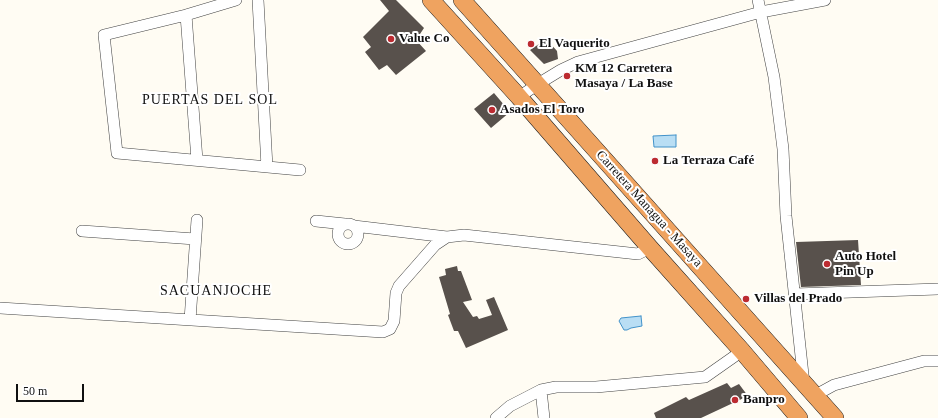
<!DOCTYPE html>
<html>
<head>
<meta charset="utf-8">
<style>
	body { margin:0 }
	#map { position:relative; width:938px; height:418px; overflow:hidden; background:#fffcf3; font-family:Georgia,serif }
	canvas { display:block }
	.scale { position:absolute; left:16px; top:384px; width:68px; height:18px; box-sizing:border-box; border:2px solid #101010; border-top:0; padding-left:5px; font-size:12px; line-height:14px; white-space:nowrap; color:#101010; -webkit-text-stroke:3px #fff; paint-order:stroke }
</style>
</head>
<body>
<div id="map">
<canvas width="938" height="418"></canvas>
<div class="scale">50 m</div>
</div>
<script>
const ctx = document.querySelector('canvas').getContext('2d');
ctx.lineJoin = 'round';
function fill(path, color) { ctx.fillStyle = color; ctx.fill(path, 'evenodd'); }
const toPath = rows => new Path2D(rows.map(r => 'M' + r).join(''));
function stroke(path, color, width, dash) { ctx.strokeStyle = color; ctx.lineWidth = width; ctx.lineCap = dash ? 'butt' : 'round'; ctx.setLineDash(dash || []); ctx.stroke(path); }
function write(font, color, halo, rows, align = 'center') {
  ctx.font = font + ' Georgia,serif'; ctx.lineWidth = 4; ctx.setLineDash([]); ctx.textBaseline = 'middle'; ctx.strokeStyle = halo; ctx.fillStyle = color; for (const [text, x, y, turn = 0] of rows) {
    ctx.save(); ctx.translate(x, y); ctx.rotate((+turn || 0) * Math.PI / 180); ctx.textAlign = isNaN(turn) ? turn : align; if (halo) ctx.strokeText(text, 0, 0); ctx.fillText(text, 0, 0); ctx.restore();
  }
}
const water = toPath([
	[676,135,676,147,654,147,653,136,676,135],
	[641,316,642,326,631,328,627,330,624,330,619,321,621,318,641,316]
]);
fill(water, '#b9def4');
stroke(water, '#4292c9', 1);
fill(toPath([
	[380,0,396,0,424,28,416,40,426,51,396,75,387,65,379,70,365,52,371,47,363,37,389,11],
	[548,41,557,51,558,59,544,64,530,50,539,44,542,46],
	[494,93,510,112,491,128,474,109],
	[858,240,861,285,801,287,796,242],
	[457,266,458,271,461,271,472,300,463,302,473,317,477,316,479,319,492,315,486,300,494,297,508,330,466,348,458,331,454,331,448,315,450,314,439,277,446,275,445,269],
	[727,383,731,388,739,384,748,396,701,418,656,418,654,413,686,397,689,400]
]), '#58514c');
const minor = toPath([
	[236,0,186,15,104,35,117,153,300,170],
	[258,0,267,167],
	[758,0,774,77,783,149,786,216,804,384],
	[186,15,197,160],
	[519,97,538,84,561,70,578,62,761,12,825,0],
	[316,221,345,224],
	'338 234a10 10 0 1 1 20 0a10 10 0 1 1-20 0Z',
	[354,226,447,237],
	[82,231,195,239],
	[795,294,938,289],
	[0,308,383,332,390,329,394,321,396,293,399,286,435,245,447,237,464,235,638,254,650,248],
	[190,320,197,220],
	[541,390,544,418],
	[814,396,834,385,924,361,938,361],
	[496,418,510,406,541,390,556,387,596,387,705,377,742,351]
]);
const highway = toPath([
	[431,0,519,97,650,248,742,351,799,418],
	[462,0,835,418]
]);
stroke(minor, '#434343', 12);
stroke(highway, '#212121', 18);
stroke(minor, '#fff', 11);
stroke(highway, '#efa360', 17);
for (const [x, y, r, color] of [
	[391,39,4,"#bc2b31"],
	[531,44,4,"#bc2b31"],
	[567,76,4,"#bc2b31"],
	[492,110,4,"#bc2b31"],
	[655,161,4,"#bc2b31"],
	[827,264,4,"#bc2b31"],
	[746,299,4,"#bc2b31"],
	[735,400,4,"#bc2b31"]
]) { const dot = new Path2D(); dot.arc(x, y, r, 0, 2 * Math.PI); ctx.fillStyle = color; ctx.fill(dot); stroke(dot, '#fff', 1.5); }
write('bold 13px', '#101010', '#fff', [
	["Value Co",399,39],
	["El Vaquerito",539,44],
	["KM 12 Carretera",575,69],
	["Masaya / La Base",575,84],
	["Asados El Toro",500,110],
	["La Terraza Café",663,161],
	["Auto Hotel",835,257],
	["Pin Up",835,272],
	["Villas del Prado",754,299],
	["Banpro",743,400]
], 'left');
write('13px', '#101010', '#fff', [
	["Carretera Managua - Masaya",649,209,48]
]);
ctx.letterSpacing = '1px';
write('14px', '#101010', '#fff', [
	["PUERTAS DEL SOL",210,100],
	["SACUANJOCHE",216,291]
]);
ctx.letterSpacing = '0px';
</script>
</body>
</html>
